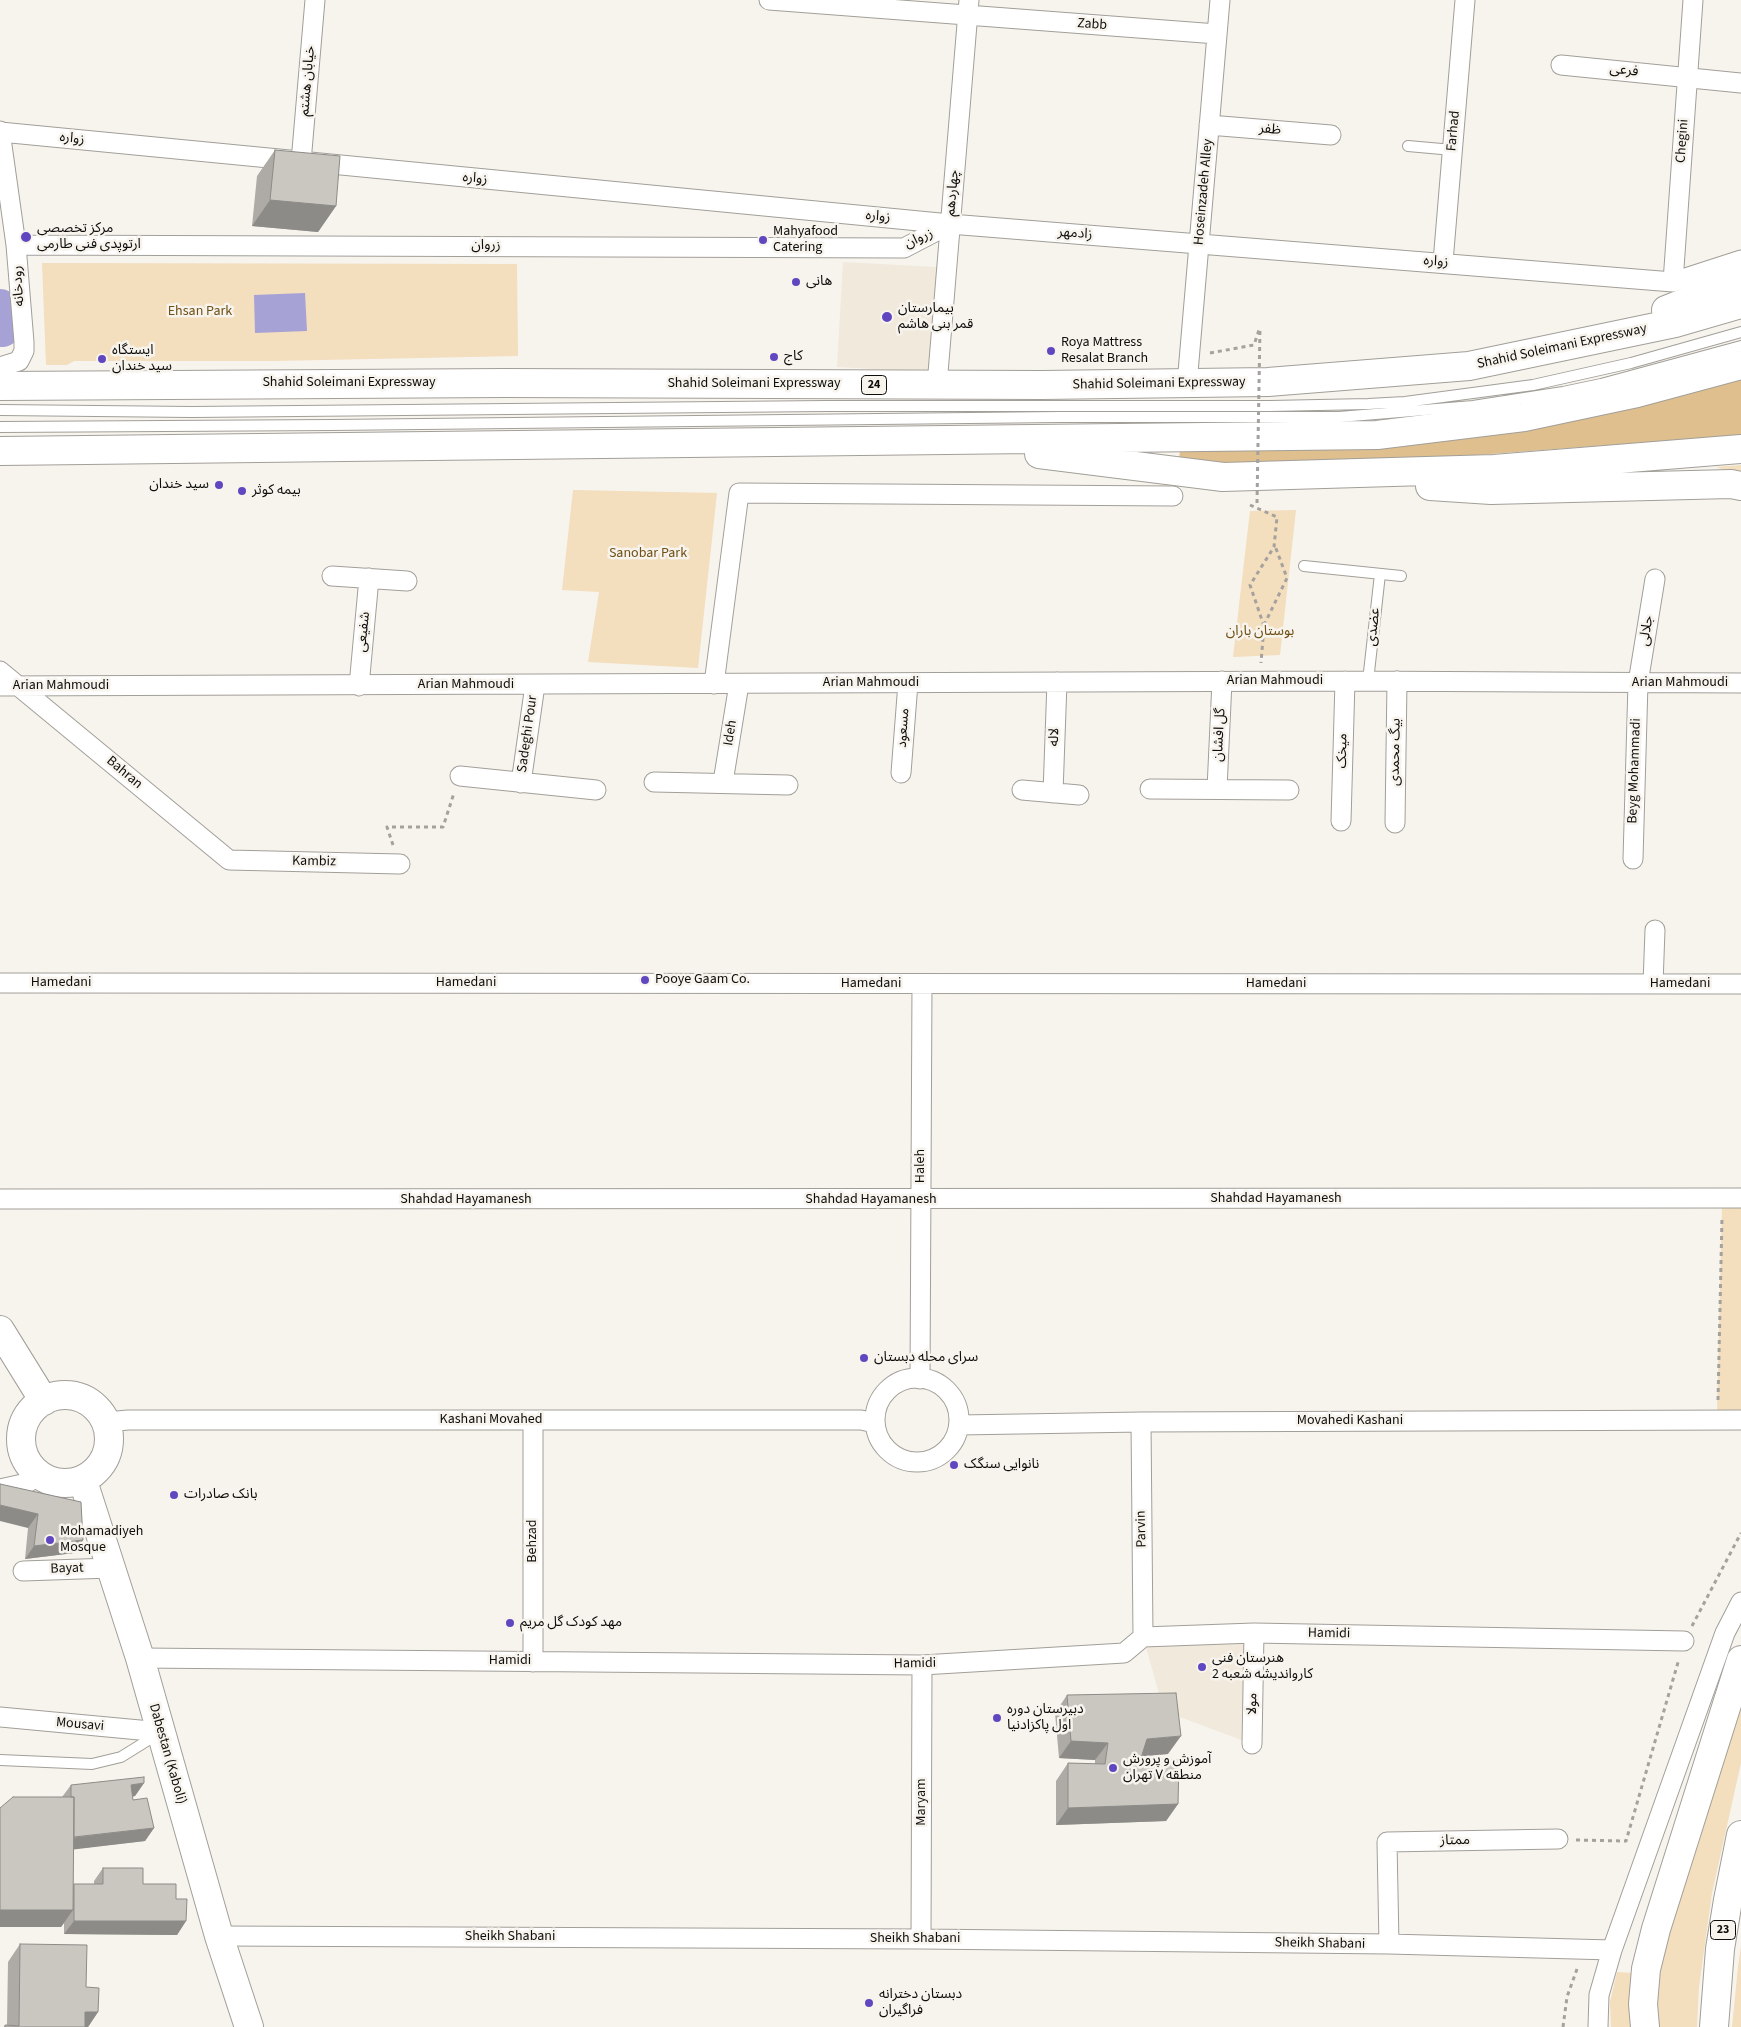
<!DOCTYPE html>
<html>
<head>
<meta charset="utf-8">
<style>
	body { margin:0 }
	canvas { display:block; background:#f7f3ed }
</style>
</head>
<body>
<canvas width="1741" height="2027"></canvas>
<script>
const ctx = document.querySelector('canvas').getContext('2d');
ctx.lineJoin = 'round';
function fill(path, color) { ctx.fillStyle = color; ctx.fill(path, 'evenodd'); }
const toPath = rows => new Path2D(rows.map(r => 'M' + r).join(''));
function stroke(path, color, width, dash) { ctx.strokeStyle = color; ctx.lineWidth = width; ctx.lineCap = dash ? 'butt' : 'round'; ctx.setLineDash(dash || []); ctx.stroke(path); }
function write(font, color, halo, rows, align = 'center') {
  ctx.font = font + ' "Source Sans 3","Noto Sans Arabic",sans-serif'; ctx.lineWidth = 5; ctx.setLineDash([]); ctx.textBaseline = 'middle'; ctx.strokeStyle = halo; ctx.fillStyle = color; for (const [text, x, y, turn = 0] of rows) {
    ctx.save(); ctx.translate(x, y); ctx.rotate((+turn || 0) * Math.PI / 180); ctx.textAlign = isNaN(turn) ? turn : align; if (halo) ctx.strokeText(text, 0, 0); ctx.fillText(text, 0, 0); ctx.restore();
  }
}
fill(toPath([
	[843,262,937,267,931,372,837,367],
	[1250,1633,1252,1744,1164,1711,1143,1637]
]), '#f1e9dc');
fill(toPath([
	[42,263,517,264,518,356,272,361,74,361,67,365,46,365],
	[1741,465,1741,476,1716,467],
	[573,490,717,493,698,668,588,662,599,592,562,590],
	[1296,510,1280,655,1233,657,1250,511],
	[1722,1205,1741,1205,1741,1414,1717,1414],
	[1741,1703,1741,1763,1712,1893,1699,1987,1697,2027,1658,2027,1656,1997,1667,1935],
	[1741,1946,1741,2027,1732,2027,1738,1967],
	[1617,1972,1633,1973,1634,2027,1611,2027,1610,2002]
]), '#f3debe');
fill(toPath([
	[1741,376,1741,435,1385,462,1245,465,1179,461,1180,450]
]), '#debf8d');
fill(toPath([
	[305,293,307,331,255,333,254,295]
]), '#a6a2d6');
stroke(toPath([
	[0,308,2,328]
]), '#a6a2d6', 38);
const lane = toPath([
	[1408,146,1453,150],
	[0,410,192,412,827,406,1270,406,1368,404,1405,402,1533,385,1631,363,1741,332],
	[0,427,331,425,1060,417,1339,417,1473,406,1563,392,1601,384,1741,346],
	[1304,566,1401,576],
	[1368,681,1380,574],
	[0,1760,92,1764,121,1757,158,1734]
]);
const street = toPath([
	[769,0,1217,34],
	[1561,65,1741,83],
	[1209,125,1331,135],
	[0,131,16,245,24,342,24,351,19,361,0,367],
	[0,132,950,224,1673,282,1741,260],
	[301,162,315,0],
	[16,245,904,248,950,224],
	[1443,262,1465,0],
	[1673,282,1693,0],
	[1187,384,1220,0],
	[937,385,969,0],
	[332,576,407,581],
	[0,671,229,860,400,864],
	[714,684,739,493,1173,496],
	[0,686,1345,681,1741,683],
	[359,686,369,578],
	[901,773,908,683],
	[460,776,596,790],
	[654,782,788,785],
	[723,782,739,684],
	[521,783,535,685],
	[1150,789,1289,790],
	[1217,789,1222,681],
	[1022,790,1079,795],
	[1053,793,1057,682],
	[1341,821,1345,681],
	[1395,823,1397,681],
	[1633,859,1638,683,1655,579],
	[0,983,1741,984],
	[1653,984,1655,930],
	[0,1199,1741,1198],
	'875 1420a42 42 0 1 1 84 0a42 42 0 1 1-84 0Z',
	[920,1379,922,984],
	[533,1420,533,1662],
	[107,1422,128,1420,861,1420,875,1423],
	[1141,1422,1143,1637],
	[959,1425,1141,1422,1741,1420],
	[0,1489,27,1483,38,1475],
	[23,1571,111,1568],
	[140,1658,922,1665,1124,1653,1143,1637,1254,1633,1684,1641],
	[0,1717,161,1732],
	[1252,1744,1254,1633],
	[219,1936,921,1939,1389,1944,1612,1950],
	[921,1939,922,1665],
	[1389,1944,1387,1842,1558,1839],
	[1598,2027,1599,1995,1612,1950,1725,1633,1741,1602]
]);
const secondary = toPath([
	[0,1330,44,1401],
	'21 1439a44 44 0 1 1 88 0a44 44 0 1 1-88 0Z',
	[83,1481,140,1658,219,1936,249,2027]
]);
const primary = toPath([
	[1645,2027,1643,2004,1646,1969,1656,1929,1741,1660]
]);
const highway = toPath([
	[1666,310,1741,280],
	[0,386,506,383,1042,385,1268,382,1469,366,1675,323,1741,304],
	[0,451,1377,435,1524,417,1637,393,1741,365],
	[1039,454,1223,477,1494,469,1741,449],
	[1430,486,1491,490,1731,484,1741,486],
	[1714,2027,1720,1949,1728,1900,1741,1835]
]);
stroke(lane, '#a29f99', 12);
stroke(street, '#a29f99', 21);
stroke(secondary, '#a29f99', 30);
stroke(primary, '#a29f99', 30);
stroke(highway, '#a29f99', 30);
stroke(toPath([
	[1210,353,1254,345,1260,327],
	[1250,505,1277,517,1274,547,1250,585,1264,626,1261,663],
	[1264,625,1287,578,1275,546],
	[393,845,387,827,443,827,454,793],
	[1718,1400,1722,1217],
	[1692,1626,1741,1533],
	[1576,1840,1626,1841,1679,1659],
	[1563,2027,1567,1997,1577,1969]
]), '#a5a29d', 3, [4, 4]);
stroke(lane, '#fff', 10);
stroke(street, '#fff', 19);
stroke(secondary, '#fff', 28);
stroke(primary, '#fff', 28);
stroke(highway, '#fff', 28);
stroke(toPath([
	[1257,503,1260,327]
]), '#a5a29d', 3, [4, 4]);
fill(toPath([
	[275,150,336,206,318,232,252,226,257,176],
	[0,1484,83,1540,74,1553,25,1559,28,1528],
	[1067,1695,1168,1754,1142,1756,1141,1758,1178,1804,1166,1821,1056,1825,1056,1781,1068,1763,1095,1764,1095,1760,1059,1758,1055,1713],
	[144,1783,135,1796,132,1797,133,1800,154,1828,145,1841,73,1849,73,1884,94,1884,94,1881,103,1868,143,1884,176,1899,186,1921,177,1935,64,1934,64,1923,61,1927,62,1797,71,1785],
	[20,1944,86,1987,98,2012,88,2027,4,2027,5,2025,7,2025,8,1962]
]), '#aeaba6');
fill(toPath([
	[270,200,336,206,318,232,252,226],
	[0,1505,38,1514,28,1528,0,1521],
	[83,1540,74,1553,25,1559,34,1546],
	[1181,1736,1168,1754,1135,1757,1147,1739],
	[1071,1741,1108,1743,1095,1760,1059,1758],
	[144,1783,135,1796,121,1798,131,1785],
	[1178,1804,1166,1821,1056,1825,1068,1808],
	[154,1828,145,1841,61,1851,71,1838],
	[0,1910,73,1910,61,1927,0,1927],
	[74,1921,186,1921,177,1935,64,1934],
	[85,2012,98,2012,88,2027,75,2027]
]), '#8d8b87');
const building = toPath([
	[275,150,340,156,336,206,270,200,275,150],
	[0,1484,81,1502,83,1540,34,1546,38,1514,0,1505,0,1484],
	[1176,1693,1181,1736,1147,1739,1141,1758,1179,1760,1178,1804,1068,1808,1068,1763,1105,1764,1108,1743,1071,1741,1067,1695,1176,1693],
	[144,1777,144,1783,131,1785,133,1800,147,1798,154,1828,74,1837,74,1797,71,1797,71,1785,144,1777],
	[13,1797,74,1797,73,1910,0,1910,0,1808,13,1797],
	[103,1868,143,1868,143,1884,176,1884,176,1899,187,1899,186,1921,74,1921,74,1884,103,1884,103,1868],
	[20,1944,87,1945,86,1987,99,1988,98,2012,85,2012,85,2027,5,2027,5,2025,19,2026,20,1944]
]);
fill(building, '#cac7c1');
stroke(building, '#8d8b87', 1);
for (const [x, y, r, color] of [
	[26,237,6,"#6147bf"],
	[763,240,5,"#6147bf"],
	[796,282,5,"#6147bf"],
	[887,317,6,"#6147bf"],
	[1051,351,5,"#6147bf"],
	[774,357,5,"#6147bf"],
	[102,359,5,"#6147bf"],
	[219,485,5,"#6147bf"],
	[242,491,5,"#6147bf"],
	[645,980,5,"#6147bf"],
	[864,1358,5,"#6147bf"],
	[954,1465,5,"#6147bf"],
	[174,1495,5,"#6147bf"],
	[50,1540,5,"#6147bf"],
	[510,1623,5,"#6147bf"],
	[1202,1667,5,"#6147bf"],
	[997,1718,5,"#6147bf"],
	[1113,1768,5,"#6147bf"],
	[869,2003,5,"#6147bf"]
]) { const dot = new Path2D(); dot.arc(x, y, r, 0, 2 * Math.PI); ctx.fillStyle = color; ctx.fill(dot); stroke(dot, '#f7f3ed', 2); }
for (const [x, y, w] of [
	[874,385,25],
	[1723,1930,25]
]) { const box = new Path2D(); box.roundRect(x - w / 2, y - 9.5, w, 19, 4); ctx.fillStyle = '#f7f3ed'; ctx.fill(box); stroke(box, '#0e0d0b', 1); }
write('bold 12px', '#0e0d0b', null, [
	["24",874,385],
	["23",1723,1930]
]);
write('14px', '#0e0d0b', '#f7f3ed', [
	["Zabb",1092,25,4],
	["فرعی",1624,71,6],
	["خیابان هشتم",308,81,-85],
	["ظفر",1270,130,5],
	["Farhad",1454,131,-85],
	["زواره",72,139,6],
	["Chegini",1683,141,-86],
	["زواره",475,179,5],
	["Hoseinzadeh Alley",1204,192,-85],
	["چهاردهم",953,193,-85],
	["زواره",878,217,5],
	["زادمهر",1075,234,4],
	["زروان",919,239,-24],
	["زروان",486,246],
	["زواره",1436,262,4],
	["رودخانه",19,286,-94],
	["Shahid Soleimani Expressway",1562,347,-12],
	["Shahid Soleimani Expressway",349,383],
	["Shahid Soleimani Expressway",754,384],
	["Shahid Soleimani Expressway",1159,384,-1],
	["عضدی",1374,627,-84],
	["جلالی",1647,631,-81],
	["شفیعی",364,632,-84],
	["Arian Mahmoudi",1275,681],
	["Arian Mahmoudi",871,683],
	["Arian Mahmoudi",1680,683],
	["Arian Mahmoudi",466,685],
	["Arian Mahmoudi",61,686],
	["مسعود",904,728,-86],
	["Ideh",731,733,-81],
	["Sadeghi Pour",528,734,-82],
	["گل افشان",1220,735,-87],
	["لاله",1055,737,-88],
	["میخک",1343,751,-89],
	["بیگ محمدی",1396,752,-89],
	["Beyg Mohammadi",1635,771,-88],
	["Bahran",124,773,40],
	["Kambiz",314,862,1],
	["Hamedani",61,983],
	["Hamedani",466,983],
	["Hamedani",871,984],
	["Hamedani",1276,984],
	["Hamedani",1680,984],
	["Haleh",921,1166,-90],
	["Shahdad Hayamanesh",1276,1199],
	["Shahdad Hayamanesh",466,1200],
	["Shahdad Hayamanesh",871,1200],
	["Kashani Movahed",491,1420],
	["Movahedi Kashani",1350,1421],
	["Parvin",1142,1529,-91],
	["Behzad",533,1541,-90],
	["Bayat",67,1569,-2],
	["Hamidi",1329,1634,1],
	["Hamidi",510,1661],
	["Hamidi",915,1664,-1],
	["مولا",1253,1704,-89],
	["Mousavi",80,1725,5],
	["Dabestan (Kaboli)",167,1754,74],
	["Maryam",922,1802,-90],
	["ممتاز",1455,1841,-1],
	["Sheikh Shabani",510,1937],
	["Sheikh Shabani",915,1939],
	["Sheikh Shabani",1320,1944,1]
]);
write('14px', '#0e0d0b', '#f7f3ed', [
	["مرکز تخصصی",37,229],
	["ارتوپدی فنی طارمی",37,245],
	["Mahyafood",773,232],
	["Catering",773,248],
	["هانی",806,282],
	["بیمارستان",898,309],
	["قمر بنی هاشم",898,325],
	["Roya Mattress",1061,343],
	["Resalat Branch",1061,359],
	["ایستگاه",112,351],
	["سید خندان",112,367],
	["کاج",784,357],
	["سید خندان",209,485,"right"],
	["بیمه کوثر",252,491],
	["Pooye Gaam Co.",655,980],
	["سرای محله دبستان",874,1358],
	["نانوایی سنگک",964,1465],
	["بانک صادرات",184,1495],
	["Mohamadiyeh",60,1532],
	["Mosque",60,1548],
	["مهد کودک گل مریم",520,1623],
	["هنرستان فنی",1212,1659],
	["کارواندیشه شعبه 2",1212,1675],
	["دبیرستان دوره",1007,1710],
	["اول پاکزادنیا",1007,1726],
	["آموزش و پرورش",1123,1760],
	["منطقه ۷ تهران",1123,1776],
	["دبستان دخترانه",879,1995],
	["فراگیران",879,2011]
], 'left');
write('14px', '#6f5015', '#f7f3ed', [
	["Ehsan Park",200,312],
	["Sanobar Park",648,554],
	["بوستان باران",1260,632]
]);
</script>
</body>
</html>
